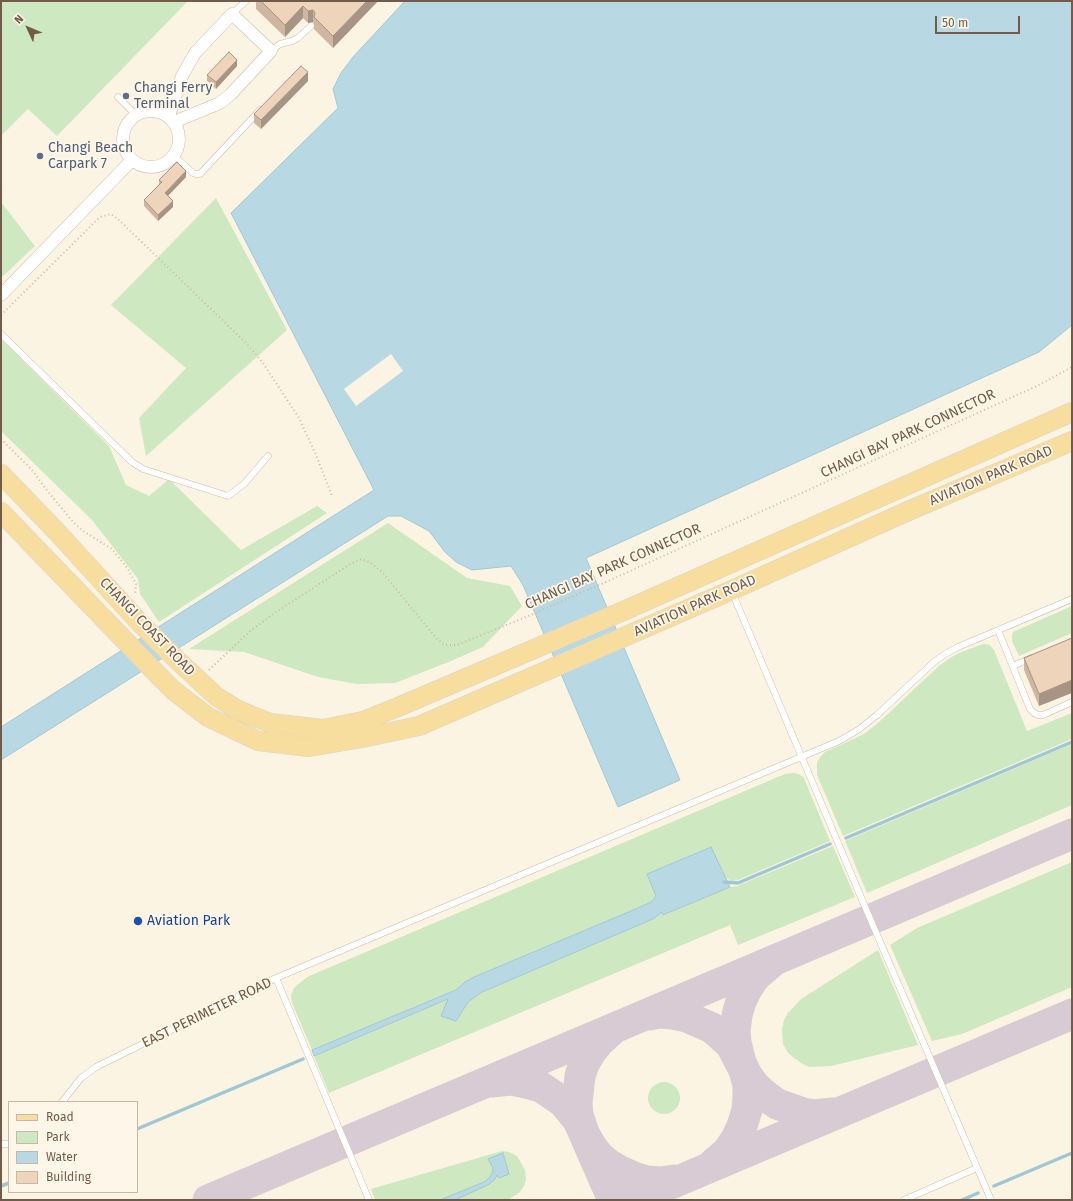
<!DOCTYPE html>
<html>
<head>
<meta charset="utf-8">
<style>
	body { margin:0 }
	#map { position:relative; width:1073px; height:1201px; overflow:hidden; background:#fbf4e3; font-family:"Fira Sans",sans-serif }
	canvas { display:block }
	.frame { position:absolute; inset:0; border:2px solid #715b4a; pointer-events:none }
	.legend { position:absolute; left:8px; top:1101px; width:130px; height:92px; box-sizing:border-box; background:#fef7e9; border:1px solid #c6b9a9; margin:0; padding:5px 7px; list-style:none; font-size:12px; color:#715b4a }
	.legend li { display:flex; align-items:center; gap:8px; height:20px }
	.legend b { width:20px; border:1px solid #c6b9a9 }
	.north { position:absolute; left:8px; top:8px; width:40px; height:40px; -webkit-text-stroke:3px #fef7e9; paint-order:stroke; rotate:314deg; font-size:11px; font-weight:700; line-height:16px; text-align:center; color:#715b4a }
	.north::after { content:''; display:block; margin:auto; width:14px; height:18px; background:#715b4a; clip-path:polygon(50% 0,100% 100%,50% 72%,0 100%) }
	.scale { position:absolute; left:935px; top:16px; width:85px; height:18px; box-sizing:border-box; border:2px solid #715b4a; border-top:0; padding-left:5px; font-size:12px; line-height:14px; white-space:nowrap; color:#715b4a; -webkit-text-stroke:3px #fef7e9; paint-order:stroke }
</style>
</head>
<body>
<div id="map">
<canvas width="1073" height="1201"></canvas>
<div class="frame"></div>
<ul class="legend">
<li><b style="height:5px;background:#f7dd9e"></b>Road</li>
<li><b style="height:11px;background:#cee8c2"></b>Park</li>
<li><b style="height:11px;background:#b8d9e3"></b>Water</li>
<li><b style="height:11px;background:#efd4bc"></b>Building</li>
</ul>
<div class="north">N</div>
<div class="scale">50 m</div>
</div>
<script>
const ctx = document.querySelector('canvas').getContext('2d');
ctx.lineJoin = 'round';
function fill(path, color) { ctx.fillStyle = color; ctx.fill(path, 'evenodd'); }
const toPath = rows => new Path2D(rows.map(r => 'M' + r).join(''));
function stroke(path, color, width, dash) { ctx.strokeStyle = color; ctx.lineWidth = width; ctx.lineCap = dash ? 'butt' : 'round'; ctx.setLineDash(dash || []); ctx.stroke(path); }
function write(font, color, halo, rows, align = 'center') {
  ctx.font = font + ' "Fira Sans",sans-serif'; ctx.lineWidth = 3.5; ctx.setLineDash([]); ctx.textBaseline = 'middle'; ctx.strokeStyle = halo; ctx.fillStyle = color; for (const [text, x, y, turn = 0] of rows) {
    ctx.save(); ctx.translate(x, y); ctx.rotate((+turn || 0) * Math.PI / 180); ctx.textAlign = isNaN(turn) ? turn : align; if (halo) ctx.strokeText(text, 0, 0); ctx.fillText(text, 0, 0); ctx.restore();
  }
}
fill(toPath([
	[1,1,188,1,57,136,28,109,1,136],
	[216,198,287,330,146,456,139,418,186,368,111,305],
	[1,202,35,246,1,278],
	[1,339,109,446,126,485,149,496,169,479,241,550,317,506,327,513,159,622,140,594,138,579,92,520,1,431],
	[388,523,467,578,510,586,522,606,483,647,451,661,395,683,357,684,318,677,244,652,189,649],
	[1072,606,1072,633,1019,656,1012,641,1012,636,1013,632],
	[986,644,990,645,994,650,1027,731,1072,713,1072,739,843,836,817,775,817,763,820,757,825,752,864,734,878,723,940,665,950,658,959,653,980,645],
	[1072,744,1072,805,867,893,845,841],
	[793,773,799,774,804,778,830,841,738,880,732,881,726,878,710,847,647,874,656,896,651,902,638,908,474,977,465,982,456,990,312,1050,292,1003,291,996,294,988,307,977,785,774],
	[833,846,855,897,738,945,730,925,329,1093,314,1056,449,999,456,1021,468,1002,482,992,653,919,662,911,664,915,730,887,737,886],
	[1072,862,1072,987,962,1034,932,1041,890,945,917,928],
	[878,950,918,1045,831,1066,809,1067,801,1063,788,1053,783,1044,782,1029,784,1020,788,1013,801,999],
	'648 1098a16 16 0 1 1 32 0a16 16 0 1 1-32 0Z',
	[502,1151,509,1152,517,1156,525,1170,526,1179,524,1186,520,1192,508,1200,455,1200,488,1185,497,1174,509,1174,503,1153,493,1168,492,1174,489,1178,484,1182,440,1200,375,1200,371,1189]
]), '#cee8c2');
const water = toPath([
	[405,1,1072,1,1072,325,1039,352,586,558,680,780,618,807,523,585,511,566,472,570,456,562,445,552,429,531,401,516,388,516,1,760,1,727,374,490,231,213,338,108,333,89,341,73,353,57,405,1],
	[711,847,730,887,663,915,662,912,653,919,482,992,468,1002,456,1021,441,1016,448,999,314,1056,312,1050,456,990,465,982,474,977,638,908,651,902,656,896,647,874,711,847],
	[503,1153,509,1174,499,1178,497,1175,495,1179,488,1185,455,1200,440,1200,484,1182,489,1178,492,1174,493,1168,488,1159,503,1153]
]);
fill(water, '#b8d9e3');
stroke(water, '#9fc8d4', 1);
fill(toPath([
	[391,354,403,371,356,406,344,389]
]), '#fbf4e3');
stroke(toPath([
	[846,838,1072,742],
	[724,882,738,883,830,844],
	[137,1129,303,1059],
	[1,1186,9,1183],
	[994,1186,1072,1153],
	[962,1200,978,1193]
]), '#9fc8d4', 3.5);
stroke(toPath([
	[770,964,756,976,748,987,741,1001,737,1015,735,1031,736,1042,741,1063,747,1075,755,1086,765,1095,777,1104,803,1113,815,1115,832,1113],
	[650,1015,658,1013,673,1014,687,1017,712,1028,731,1045,744,1070,748,1085,748,1098,747,1110,742,1126,736,1139,727,1152,713,1164],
	[610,1032,600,1041,591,1052,584,1064,580,1076,577,1103,578,1115,584,1133,590,1144,598,1155,608,1164,620,1171,634,1177,647,1181,660,1182,674,1180],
	[492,1082,511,1080,526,1083,541,1087,563,1102,578,1120,613,1200],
	[208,1200,1072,834],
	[633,1200,1072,1014]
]), '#d9cbd3', 31);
const service = toPath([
	[232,14,246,1],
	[271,51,280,44,292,41,298,38,311,26],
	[118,97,135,114],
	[174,156,193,173,196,174,200,174,260,110],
	[1,334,132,462,143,469,228,496,244,484,268,456],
	[732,592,863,902,991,1200],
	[998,630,1030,709,1034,713,1038,715,1043,715,1072,702],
	[1013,666,1031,658],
	[276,978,369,1200],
	[62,1102,81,1078,96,1067,276,978,839,741,858,730,877,715,934,662,945,654,958,647,1072,599],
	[1,1144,9,1144],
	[904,1200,977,1168]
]);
const minor = toPath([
	'123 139a28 28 0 1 1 56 0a28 28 0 1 1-56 0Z',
	[169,116,182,76,195,53,232,14,271,51,231,94,220,103,174,122],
	[1,295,132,160]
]);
const primary = toPath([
	[1,474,57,532,140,623,177,660,217,697,238,710,270,723,323,729,363,721,398,707,621,612,1072,412],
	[1,512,159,676,173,690,208,717,258,741,309,747,362,738,419,726,732,590,906,512,1072,441]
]);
stroke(service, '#cbbcaa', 7);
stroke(minor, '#cbbcaa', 13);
stroke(primary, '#dad4d0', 20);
stroke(toPath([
	[1,315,100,217,111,214,119,220,246,343,263,363,299,418,316,455,332,496],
	[1,439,32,470,46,489,73,522,83,531,112,549,128,569,136,584,135,595],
	[209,670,249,632,276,612,352,563,362,559,371,563,382,572,436,638,444,645,457,645,531,615,606,582,1037,386,1072,367]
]), '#d3b89f', 2, [1, 3]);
stroke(service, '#fff', 6);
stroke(minor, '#fff', 12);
stroke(primary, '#f7dd9e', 19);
fill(toPath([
	[256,1,378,1,333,48,314,29,314,24,313,22,308,23,303,18,285,37,256,9],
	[237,66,216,89,207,81,207,75],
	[308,81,261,129,254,123,254,114],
	[186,177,168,196,173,207,158,221,144,206,144,200,159,184,159,180],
	[1072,638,1039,706,1024,670,1024,658]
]), '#ceb6a2');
fill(toPath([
	[367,1,378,1,333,48,333,36],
	[303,6,303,18,285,37,285,25],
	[313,10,313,22,308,23,308,11],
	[237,60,237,66,216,89,216,82],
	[308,72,308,81,261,129,261,120],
	[186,171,186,177,165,199,165,193],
	[173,201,173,207,158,221,158,215],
	[1072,680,1072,693,1039,706,1039,694]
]), '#a79484');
const building = toPath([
	[261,1,367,1,333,36,314,17,315,13,313,10,308,11,303,6,285,25,261,1],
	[229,52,237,60,216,82,207,75,229,52],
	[301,66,308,72,261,120,254,114,301,66],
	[177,162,186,171,165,193,173,201,158,215,144,200,162,182,159,180,177,162],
	[1072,638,1072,680,1039,694,1024,658,1072,638]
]);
fill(building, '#efd4bc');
stroke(building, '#a79484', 1);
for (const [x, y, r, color] of [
	[126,96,4,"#5c6f8a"],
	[40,156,4,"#5c6f8a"],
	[138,921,5,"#1a4fb4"]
]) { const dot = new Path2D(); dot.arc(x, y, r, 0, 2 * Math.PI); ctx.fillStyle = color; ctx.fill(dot); stroke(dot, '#fef7e9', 1.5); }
write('14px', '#4e5e75', '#fef7e9', [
	["Changi Ferry",134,88],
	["Terminal",134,104],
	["Changi Beach",48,148],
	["Carpark 7",48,164]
], 'left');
write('14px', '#715b4a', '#fef7e9', [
	["CHANGI BAY PARK CONNECTOR",908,434,-25],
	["AVIATION PARK ROAD",991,476,-23],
	["CHANGI BAY PARK CONNECTOR",613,567,-24],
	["AVIATION PARK ROAD",695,606,-24],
	["CHANGI COAST ROAD",147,627,46],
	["EAST PERIMETER ROAD",207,1013,-26]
]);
write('14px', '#164399', '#fef7e9', [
	["Aviation Park",147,921]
], 'left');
</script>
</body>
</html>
